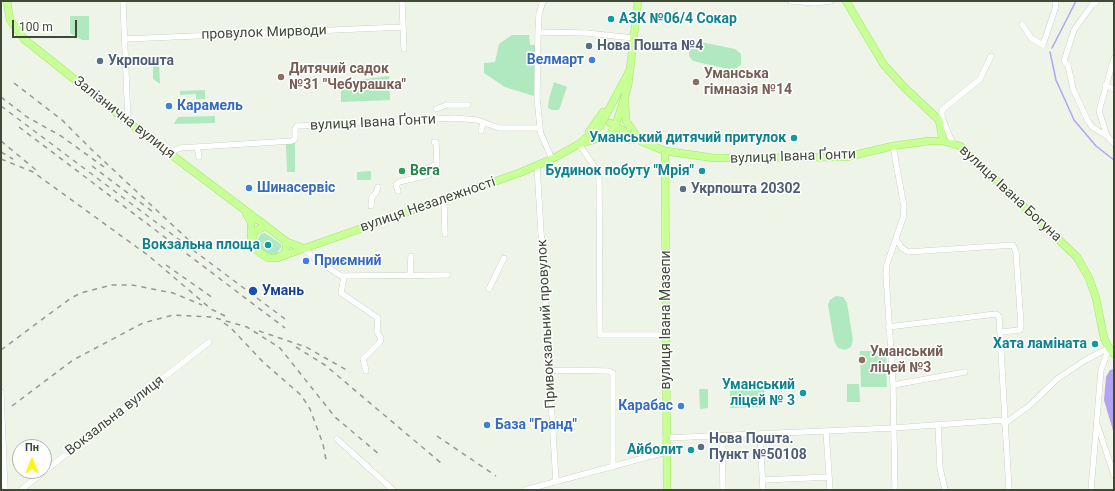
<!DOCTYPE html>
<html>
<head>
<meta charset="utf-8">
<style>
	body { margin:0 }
	#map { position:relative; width:1115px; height:491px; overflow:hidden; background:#eef4e8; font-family:Roboto,sans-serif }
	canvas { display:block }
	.frame { position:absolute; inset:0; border:2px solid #404836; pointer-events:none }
	.north { position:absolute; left:12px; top:439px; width:40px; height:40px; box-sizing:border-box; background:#fff; border:1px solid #b3b6af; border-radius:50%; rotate:0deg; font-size:11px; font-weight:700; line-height:16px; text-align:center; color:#404836 }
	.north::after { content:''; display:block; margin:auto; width:14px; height:18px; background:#fef516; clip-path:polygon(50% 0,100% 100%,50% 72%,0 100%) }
	.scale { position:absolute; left:12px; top:20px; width:65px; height:18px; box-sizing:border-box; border:2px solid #404836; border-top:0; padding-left:5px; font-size:12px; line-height:14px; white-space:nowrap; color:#404836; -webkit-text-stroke:3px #fff; paint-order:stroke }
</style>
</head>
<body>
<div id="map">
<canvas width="1115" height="491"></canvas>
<div class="frame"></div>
<div class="north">Пн</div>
<div class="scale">100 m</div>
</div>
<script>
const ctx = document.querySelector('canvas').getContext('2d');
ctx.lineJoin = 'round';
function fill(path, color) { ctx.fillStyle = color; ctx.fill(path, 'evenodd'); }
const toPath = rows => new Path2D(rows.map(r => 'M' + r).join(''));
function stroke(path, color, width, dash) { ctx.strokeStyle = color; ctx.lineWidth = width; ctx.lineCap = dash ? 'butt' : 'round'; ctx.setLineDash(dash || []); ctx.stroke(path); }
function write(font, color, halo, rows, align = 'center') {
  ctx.font = font + ' Roboto,sans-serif'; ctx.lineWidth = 3; ctx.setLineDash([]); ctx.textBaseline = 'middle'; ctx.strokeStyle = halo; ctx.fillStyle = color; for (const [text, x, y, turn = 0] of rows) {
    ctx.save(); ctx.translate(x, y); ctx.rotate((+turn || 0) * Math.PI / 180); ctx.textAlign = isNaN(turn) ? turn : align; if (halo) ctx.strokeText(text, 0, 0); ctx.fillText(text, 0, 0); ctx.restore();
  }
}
fill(toPath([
	[70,16,89,16,89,40,82,40,70,33],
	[512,35,529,35,530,45,535,45,534,96,505,87,484,73,484,63,495,62,499,44],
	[696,41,735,49,741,54,741,64,737,68,732,70,693,61,689,56,689,50,691,45],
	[159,61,160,84,153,79,153,62],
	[389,76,390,100,341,102,341,82],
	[554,82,567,87,559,110,552,110,548,108,549,99],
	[205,90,205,99,196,99,196,94,180,95,180,91],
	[215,116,215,123,174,124,178,117],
	[286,143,295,143,295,172,287,172],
	[371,171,371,180,357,180,357,172],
	[265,233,281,244,281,247,276,255,272,256,256,245,256,242,261,234],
	[836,296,843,297,847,303,853,340,851,347,845,350,838,348,834,341,828,305,830,300],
	[860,351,886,351,887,387,861,387],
	[847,384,859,384,860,402,847,402],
	[764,387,765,407,730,408,730,388],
	[699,389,708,389,708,408,700,409]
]), '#b0e9bf');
fill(toPath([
	[1114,369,1114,434,1104,400,1106,377,1110,370]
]), '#b5a3f2');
stroke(toPath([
	[1052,48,1076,1],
	[1050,52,1056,80,1074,120,1096,146,1114,160]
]), '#b5a3f2', 1.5);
const minor = toPath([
	[123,1,128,122],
	[402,1,404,49],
	[790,1,814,3,831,1],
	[1097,1,1092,5,1074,30,1064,61,1068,65,1073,89,1088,121,1092,127,1107,136,1114,144],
	[1022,24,1031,38,1043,45,1055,9,1056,1],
	[538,32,539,14,543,1],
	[125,39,403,27],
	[1105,85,1114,89],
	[436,109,447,105,468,105],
	[481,131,483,123],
	[1107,136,1099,111,1114,58],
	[952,142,942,118,942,110,980,79,991,56],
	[579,144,596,169,599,178,600,335,666,335],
	[893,146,904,207,903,218,887,264,886,274,893,385,895,490],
	[197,147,199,157],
	[169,153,180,148,292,141,295,139,295,129,297,126,455,118,477,120,499,128,540,128],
	[552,159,541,134,540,128,537,97,538,32,586,33,634,38],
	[537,166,556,482],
	[428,168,437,164,436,142,434,142],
	[398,191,396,185,399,182,429,175],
	[444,199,445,234],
	[371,206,372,197,376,193,378,187],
	[896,239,902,248,908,252,1013,245,1016,252,1021,325,1020,330,1001,332],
	[303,248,314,258,341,276,448,275],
	[410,275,411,256],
	[344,277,341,293,378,318,377,332,381,338,380,342,363,359,366,371],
	[489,289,504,258],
	[888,327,996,314,999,316,1009,490],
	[549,370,608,371,613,373,613,467],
	[893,385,965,372],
	[1,392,5,490],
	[938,424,940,468,945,490],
	[1004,424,1029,406,1057,379,1084,361,1108,348],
	[1097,424,1114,475],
	[826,431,830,490],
	[760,434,763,490],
	[722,436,723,490],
	[666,438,894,428,1004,420],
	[337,439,393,490],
	[763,480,829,477],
	[21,490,209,342],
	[525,490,666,452],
	[1091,490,1101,370,1109,348]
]);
const major = toPath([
	[7,1,10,20,24,39,128,122,266,226,287,242,303,248],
	[846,1,884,65,905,88,939,120,943,141],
	[625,102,626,121,638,138],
	[610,123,643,142,665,151,714,158,846,157,893,146,929,141,943,141,960,146,1077,257,1089,278,1096,298,1104,338,1109,348,1114,354],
	[589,132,603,112],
	[606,136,633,140],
	[583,143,610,135,617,121,628,86,638,1],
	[665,151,667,490],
	[246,213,251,222,251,237],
	[266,226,259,229,254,233,251,243,256,250,268,258,277,258,285,253,287,242],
	[277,258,519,173,552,159,579,144,600,126,630,70]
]);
stroke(minor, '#b6c0aa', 6);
stroke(major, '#a4e664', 8);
stroke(minor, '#fff', 5.5);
stroke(major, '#c8ff96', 7);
stroke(toPath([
	[14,83,62,120,91,149,195,246],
	[1,97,27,117,61,136,104,167],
	[1,106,289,322],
	[19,127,285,328],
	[1,141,36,170],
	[1,152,13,159],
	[1,159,33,172,149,256,211,309,229,318],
	[92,166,153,212],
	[166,265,213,298],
	[224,323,230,327,263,362,301,395,310,409,323,444,326,460],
	[259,331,306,347,350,372],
	[296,347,325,365,441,463],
	[1,350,71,298,81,293,112,285,132,285,173,293,202,305],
	[12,406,73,360,143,323,173,315,212,317,247,327,280,348,335,417,380,455],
	[437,436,496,476]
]), '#979797', 1.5, [5, 5]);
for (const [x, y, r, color] of [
	[611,19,4,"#0f9aa8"],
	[589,46,4,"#5c6f8a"],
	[592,60,4,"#3f7fe0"],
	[100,61,4,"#5c6f8a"],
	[281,77,4,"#8d6e63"],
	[696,82,4,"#8d6e63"],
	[169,106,4,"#3f7fe0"],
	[794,138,4,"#0f9aa8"],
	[402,171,4,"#2e9e5b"],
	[702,171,4,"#0f9aa8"],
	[249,188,4,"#3f7fe0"],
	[683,189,4,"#5c6f8a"],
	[268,245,4,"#0f9aa8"],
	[306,261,4,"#3f7fe0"],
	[253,291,5,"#1a4fb4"],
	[1095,344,4,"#0f9aa8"],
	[862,360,4,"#8d6e63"],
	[803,393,4,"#0f9aa8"],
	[681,406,4,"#3f7fe0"],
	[487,425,4,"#3f7fe0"],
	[701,447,4,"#5c6f8a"],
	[691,450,4,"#0f9aa8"]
]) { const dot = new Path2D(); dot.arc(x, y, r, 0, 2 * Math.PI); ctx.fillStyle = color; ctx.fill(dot); stroke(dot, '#fff', 1.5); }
write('bold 14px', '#0d838f', '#fff', [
	["АЗК №06/4 Сокар",619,19,"left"],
	["Уманський дитячий притулок",786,138],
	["Будинок побуту \"Мрія\"",694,171],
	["Вокзальна площа",260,245],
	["Хата ламіната",1087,344],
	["Уманський",795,385],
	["ліцей № 3",795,401],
	["Айболит",683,450]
], 'right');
write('14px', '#404836', '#fff', [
	["провулок Мирводи",264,33,-2],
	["Залізнична вулиця",124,118,38],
	["вулиця Івана Ґонти",373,123,-3],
	["вулиця Івана Ґонти",793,157,-2],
	["вулиця Івана Богуна",1010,194,43],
	["вулиця Незалежності",428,205,-19],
	["вулиця Івана Мазепи",666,320,-90],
	["Привокзальний провулок",547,324,-93],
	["Вокзальна вулиця",115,416,-38]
]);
write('bold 14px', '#4e5e75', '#fff', [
	["Нова Пошта №4",597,46],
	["Укрпошта",108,61],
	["Укрпошта 20302",691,189],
	["Нова Пошта.",709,439],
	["Пункт №50108",709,455]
], 'left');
write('bold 14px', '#366cbe', '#fff', [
	["Велмарт",584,60,"right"],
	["Карамель",177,106],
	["Шинасервіс",257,188],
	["Приємний",314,261],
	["Карабас",673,406,"right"],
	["База \"Гранд\"",495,425]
], 'left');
write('bold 14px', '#785e54', '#fff', [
	["Дитячий садок",289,69],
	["№31 \"Чебурашка\"",289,85],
	["Уманська",704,74],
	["гімназія №14",704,90],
	["Уманський",870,352],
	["ліцей №3",870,368]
], 'left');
write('bold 14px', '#27864d', '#fff', [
	["Вега",410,171]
], 'left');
write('bold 14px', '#164399', '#fff', [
	["Умань",262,291]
], 'left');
</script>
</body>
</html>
